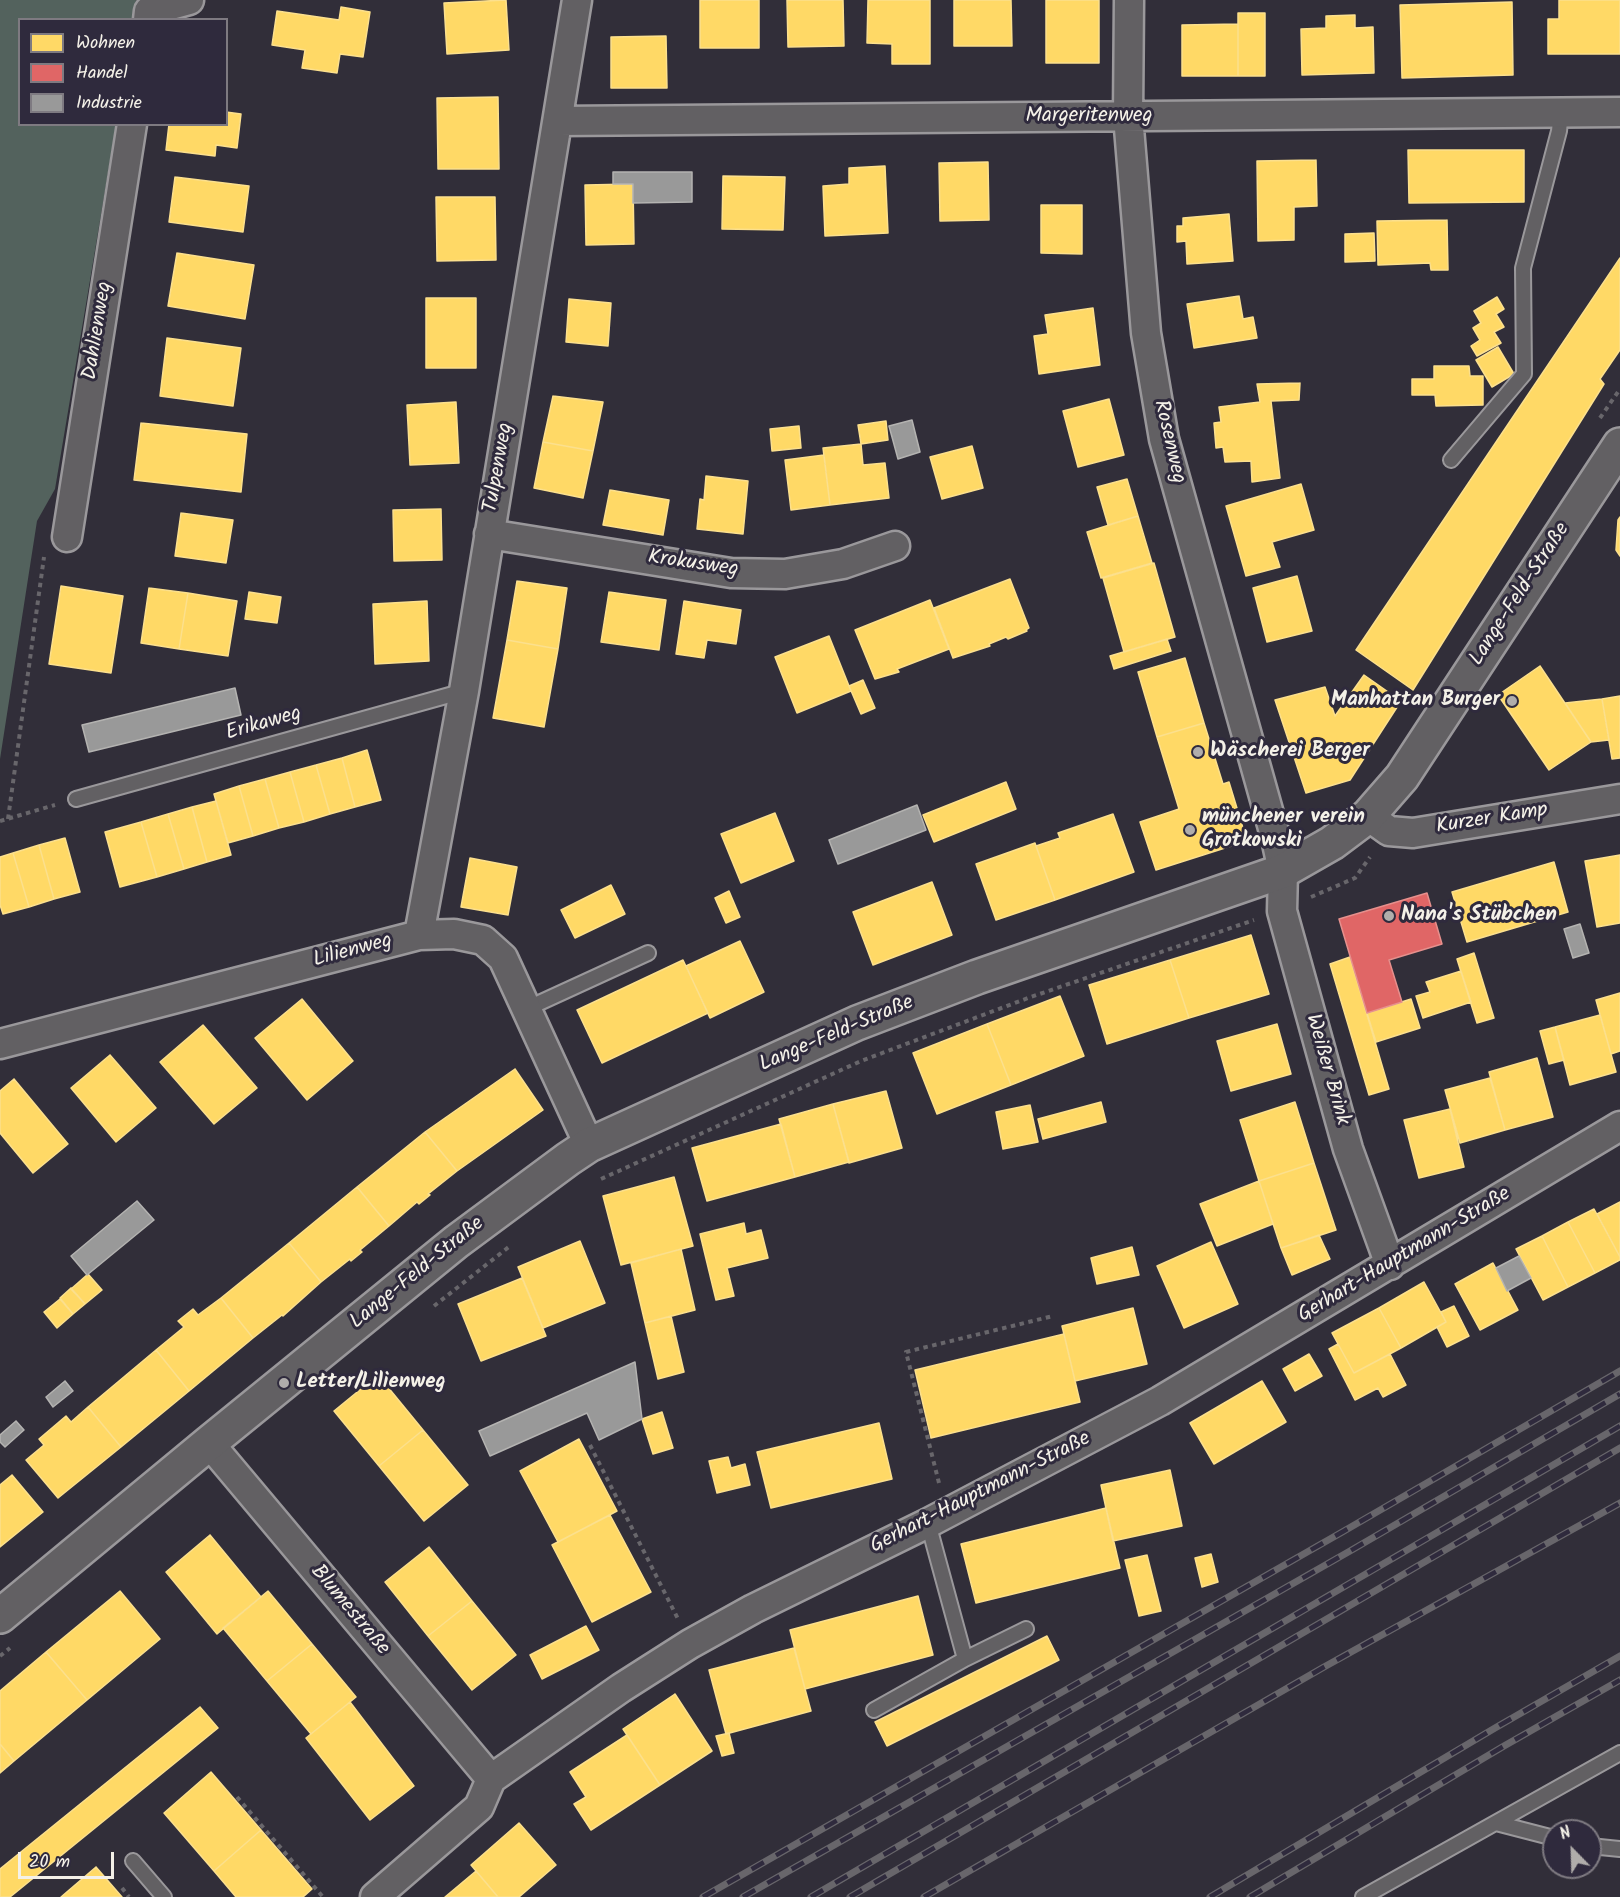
<!DOCTYPE html>
<html>
<head>
<meta charset="utf-8">
<style>
	body { margin:0 }
	#map { position:relative; width:1620px; height:1897px; overflow:hidden; background:#312e39; font-family:Kalam,sans-serif }
	canvas { display:block }
	.legend { position:absolute; left:18px; top:18px; width:210px; height:108px; box-sizing:border-box; background:#2f2a3d; border:2px solid #7e7a81; margin:0; padding:8px 10px; list-style:none; font-size:18px; color:#f4f1e8 }
	.legend li { display:flex; align-items:center; gap:12px; height:30px }
	.legend b { width:30px; border:2px solid #7e7a81 }
	.north { position:absolute; left:1542px; top:1819px; width:60px; height:60px; box-sizing:border-box; background:#2f2a3d; border:2px solid #7e7a81; border-radius:50%; rotate:337deg; font-size:16px; font-weight:700; line-height:24px; text-align:center; color:#f4f1e8 }
	.north::after { content:''; display:block; margin:auto; width:21px; height:27px; background:#b0adab; clip-path:polygon(50% 0,100% 100%,50% 72%,0 100%) }
	.scale { position:absolute; left:18px; top:1852px; width:96px; height:27px; box-sizing:border-box; border:3px solid #f4f1e8; border-top:0; padding-left:8px; font-size:18px; line-height:21px; white-space:nowrap; color:#f4f1e8; -webkit-text-stroke:4px #2f2a3d; paint-order:stroke }
</style>
</head>
<body>
<div id="map">
<canvas width="1620" height="1897"></canvas>
<ul class="legend">
<li><b style="height:16px;background:#ffd966"></b>Wohnen</li>
<li><b style="height:16px;background:#e06666"></b>Handel</li>
<li><b style="height:16px;background:#999"></b>Industrie</li>
</ul>
<div class="north">N</div>
<div class="scale">20 m</div>
</div>
<script>
const ctx = document.querySelector('canvas').getContext('2d');
ctx.lineJoin = 'round';
function fill(path, color) { ctx.fillStyle = color; ctx.fill(path, 'evenodd'); }
const toPath = rows => new Path2D(rows.map(r => 'M' + r).join(''));
function stroke(path, color, width, dash) { ctx.strokeStyle = color; ctx.lineWidth = width; ctx.lineCap = dash ? 'butt' : 'round'; ctx.setLineDash(dash || []); ctx.stroke(path); }
function write(font, color, halo, rows, align = 'center') {
  ctx.font = font + ' Kalam,sans-serif'; ctx.lineWidth = 6; ctx.setLineDash([]); ctx.textBaseline = 'middle'; ctx.strokeStyle = halo; ctx.fillStyle = color; for (const [text, x, y, turn = 0] of rows) {
    ctx.save(); ctx.translate(x, y); ctx.rotate((+turn || 0) * Math.PI / 180); ctx.textAlign = isNaN(turn) ? turn : align; if (halo) ctx.strokeText(text, 0, 0); ctx.fillText(text, 0, 0); ctx.restore();
  }
}
fill(toPath([
	[0,0,136,0,133,19,20,20,20,124,116,125,55,489,37,521,0,759]
]), '#53625d');
const homes = toPath([
	[506,0,509,50,447,54,444,3,506,0],
	[700,0,759,0,759,48,700,48,700,0],
	[787,0,843,0,844,46,788,47,787,0],
	[868,0,930,0,930,64,892,64,892,44,867,43,868,0],
	[954,0,1011,0,1012,46,954,46,954,0],
	[1046,0,1099,0,1099,63,1046,63,1046,0],
	[1559,0,1620,0,1620,54,1548,54,1548,19,1559,19,1559,0],
	[1512,2,1513,75,1402,78,1400,5,1512,2],
	[341,7,370,12,363,57,340,54,337,73,302,68,305,50,272,45,277,11,339,20,341,7],
	[1238,13,1265,13,1265,76,1238,76,1238,13],
	[1355,15,1355,28,1373,27,1374,73,1302,75,1301,29,1326,28,1326,16,1355,15],
	[1238,24,1238,76,1182,76,1182,25,1238,24],
	[666,36,667,88,611,88,611,37,666,36],
	[498,97,499,169,438,169,437,98,498,97],
	[226,112,241,114,237,148,216,145,215,156,166,150,169,124,226,124,226,112],
	[1408,150,1524,150,1524,202,1409,203,1408,150],
	[1316,160,1317,206,1294,207,1294,240,1258,241,1257,161,1316,160],
	[988,162,989,220,940,221,939,163,988,162],
	[885,166,888,233,825,236,823,186,849,184,849,168,885,166],
	[723,176,785,177,783,230,722,229,723,176],
	[175,177,249,186,243,232,169,222,175,177],
	[633,184,634,244,586,245,585,185,633,184],
	[436,197,495,197,496,260,437,261,436,197],
	[1041,205,1082,205,1082,254,1041,253,1041,205],
	[1229,214,1233,261,1187,264,1186,241,1177,242,1177,226,1183,226,1183,218,1229,214],
	[1447,220,1448,270,1431,270,1430,263,1378,265,1377,221,1447,220],
	[1374,233,1375,261,1345,262,1345,234,1374,233],
	[177,253,254,265,245,319,168,306,177,253],
	[1620,258,1620,350,1600,379,1604,384,1413,690,1356,650,1620,258],
	[1239,296,1243,319,1253,317,1257,338,1194,348,1187,304,1239,296],
	[1497,297,1504,309,1496,314,1504,327,1494,332,1501,343,1477,356,1471,346,1480,340,1473,328,1481,323,1474,311,1497,297],
	[426,298,476,298,476,368,426,368,426,298],
	[569,299,611,303,608,346,566,342,569,299],
	[1093,308,1100,365,1039,374,1034,336,1048,334,1045,315,1093,308],
	[167,338,241,348,233,406,160,396,167,338],
	[1498,347,1514,374,1492,387,1476,360,1498,347],
	[1434,366,1469,366,1470,376,1483,376,1483,405,1436,406,1435,395,1412,395,1412,379,1434,379,1434,366],
	[1300,383,1299,400,1271,401,1280,478,1252,482,1251,461,1225,462,1223,447,1216,448,1214,423,1221,422,1219,407,1260,402,1257,384,1300,383],
	[553,396,603,402,593,451,543,442,553,396],
	[1109,399,1124,455,1078,467,1063,411,1109,399],
	[456,402,459,463,410,465,407,405,456,402],
	[886,421,888,440,861,444,858,425,886,421],
	[141,423,247,434,241,492,134,480,141,423],
	[799,426,801,448,772,451,770,429,799,426],
	[543,442,593,451,583,498,534,488,543,442],
	[861,444,863,465,885,463,889,498,830,505,823,448,861,444],
	[972,446,983,488,942,499,930,457,972,446],
	[824,455,830,505,791,510,785,460,824,455],
	[706,476,748,481,743,534,697,529,700,499,704,500,706,476],
	[1127,479,1138,516,1108,525,1097,487,1127,479],
	[1301,484,1314,530,1272,542,1280,567,1246,576,1226,506,1301,484],
	[610,490,669,500,663,535,603,525,610,490],
	[441,509,442,560,394,561,393,510,441,509],
	[181,513,233,520,226,563,175,556,181,513],
	[1138,516,1152,563,1101,578,1087,532,1138,516],
	[1620,517,1620,556,1616,550,1618,520,1620,517],
	[1154,563,1175,637,1124,652,1103,578,1154,563],
	[1297,576,1312,631,1267,642,1253,588,1297,576],
	[1010,579,1029,628,1026,630,1027,631,1008,639,1006,637,989,644,990,646,953,658,934,608,1010,579],
	[517,581,567,588,558,649,507,640,517,581],
	[61,586,123,596,111,673,49,664,61,586],
	[149,588,188,593,179,649,141,643,149,588],
	[249,592,281,597,277,623,245,619,249,592],
	[609,592,666,600,659,650,601,642,609,592],
	[188,593,237,601,228,656,179,649,188,593],
	[930,600,949,649,897,669,899,672,875,679,855,630,930,600],
	[427,601,429,661,375,664,373,604,427,601],
	[684,601,741,610,736,644,707,640,704,658,676,654,684,601],
	[829,636,851,691,797,713,775,657,829,636],
	[1167,639,1171,651,1114,669,1110,656,1167,639],
	[507,640,558,649,544,727,493,718,507,640],
	[1185,658,1204,723,1157,737,1138,672,1185,658],
	[1540,666,1591,742,1549,770,1498,695,1540,666],
	[1364,675,1401,701,1350,780,1306,793,1275,700,1325,687,1335,716,1364,675],
	[863,680,875,708,861,714,849,686,863,680],
	[1620,696,1620,758,1612,759,1602,699,1620,696],
	[1602,699,1609,740,1591,742,1565,703,1602,699],
	[1204,723,1223,784,1229,782,1247,841,1156,870,1140,822,1179,809,1157,737,1204,723],
	[367,750,381,800,355,807,342,758,367,750],
	[342,758,355,807,330,814,316,765,342,758],
	[316,765,330,814,304,822,290,772,316,765],
	[290,772,304,822,279,828,265,779,290,772],
	[265,779,279,828,253,836,239,786,265,779],
	[1006,782,1016,809,934,842,923,815,1006,782],
	[239,786,253,836,228,843,214,794,239,786],
	[216,801,231,855,207,862,192,807,216,801],
	[192,807,207,862,184,869,168,814,192,807],
	[775,813,794,861,741,883,721,834,775,813],
	[168,814,184,869,157,877,141,822,168,814],
	[1113,814,1134,872,1055,900,1036,846,1060,838,1058,833,1113,814],
	[141,822,157,877,120,887,105,832,141,822],
	[65,838,80,892,54,899,39,845,65,838],
	[1035,843,1055,900,996,920,976,864,1035,843],
	[39,845,54,899,29,907,13,853,39,845],
	[13,853,29,907,3,914,0,905,0,857,13,853],
	[1620,855,1620,923,1597,927,1585,861,1620,855],
	[470,858,517,867,508,915,461,907,470,858],
	[1554,862,1568,912,1467,942,1452,892,1554,862],
	[932,882,952,935,873,965,853,912,932,882],
	[611,885,625,914,575,938,561,910,611,885],
	[729,891,740,917,726,923,715,898,729,891],
	[1251,935,1269,994,1189,1018,1170,960,1251,935],
	[740,941,764,992,710,1018,686,966,740,941],
	[1474,953,1494,1018,1477,1023,1457,959,1474,953],
	[1350,957,1389,1089,1369,1095,1330,964,1350,957],
	[683,960,708,1013,602,1063,577,1010,683,960],
	[1170,960,1189,1018,1107,1044,1089,985,1170,960],
	[1461,971,1471,1002,1423,1018,1416,996,1430,992,1426,982,1461,971],
	[1620,993,1620,1051,1611,1054,1596,1000,1620,993],
	[1060,996,1084,1056,1011,1085,987,1024,1060,996],
	[302,999,353,1061,307,1100,255,1038,302,999],
	[1411,999,1420,1028,1376,1042,1367,1013,1411,999],
	[1600,1015,1616,1072,1570,1085,1555,1027,1600,1015],
	[987,1024,1011,1085,937,1114,913,1053,987,1024],
	[1277,1024,1291,1074,1231,1091,1217,1041,1277,1024],
	[203,1025,257,1088,214,1124,160,1062,203,1025],
	[1555,1027,1564,1060,1549,1064,1540,1031,1555,1027],
	[110,1055,156,1108,116,1142,71,1088,110,1055],
	[1537,1058,1553,1117,1505,1130,1489,1072,1537,1058],
	[515,1069,543,1110,457,1171,425,1132,515,1069],
	[1490,1078,1505,1130,1460,1143,1445,1090,1490,1078],
	[14,1079,68,1144,33,1173,0,1133,0,1091,14,1079],
	[886,1091,902,1148,849,1163,833,1104,886,1091],
	[1101,1102,1106,1122,1043,1139,1038,1119,1101,1102],
	[1295,1102,1314,1163,1259,1181,1240,1120,1295,1102],
	[833,1104,849,1162,795,1177,779,1119,833,1104],
	[1030,1105,1038,1142,1003,1149,996,1112,1030,1105],
	[1450,1109,1464,1167,1419,1178,1404,1120,1450,1109],
	[781,1124,795,1177,707,1201,692,1148,781,1124],
	[425,1132,457,1171,428,1194,430,1195,419,1204,417,1202,389,1226,357,1187,425,1132],
	[1314,1163,1336,1230,1281,1248,1259,1181,1314,1163],
	[674,1177,693,1246,621,1265,603,1196,674,1177],
	[1259,1181,1273,1224,1217,1246,1200,1204,1259,1181],
	[357,1187,389,1226,360,1250,362,1252,351,1261,350,1259,321,1282,289,1243,357,1187],
	[1620,1202,1620,1257,1597,1214,1620,1202],
	[1594,1209,1620,1257,1620,1260,1595,1273,1568,1222,1594,1209],
	[1568,1222,1595,1273,1568,1287,1542,1236,1568,1222],
	[744,1223,746,1234,761,1230,768,1258,727,1268,734,1296,716,1300,700,1234,744,1223],
	[1319,1235,1330,1259,1292,1275,1281,1248,1319,1235],
	[1542,1236,1568,1287,1543,1300,1516,1249,1542,1236],
	[580,1241,605,1303,543,1328,518,1267,580,1241],
	[1211,1242,1238,1304,1184,1328,1157,1266,1211,1242],
	[289,1243,321,1282,283,1316,282,1315,253,1338,221,1298,289,1243],
	[1132,1247,1139,1275,1097,1284,1091,1258,1132,1247],
	[681,1249,695,1310,645,1323,631,1263,681,1249],
	[1493,1263,1518,1310,1480,1330,1455,1284,1493,1263],
	[88,1274,102,1290,85,1304,71,1289,88,1274],
	[522,1278,546,1336,481,1361,458,1304,522,1278],
	[1424,1282,1446,1322,1401,1348,1379,1308,1424,1282],
	[71,1288,85,1304,73,1314,60,1298,71,1288],
	[221,1298,253,1338,189,1391,156,1350,184,1327,178,1321,193,1309,198,1315,221,1298],
	[60,1299,73,1314,57,1328,44,1312,60,1299],
	[1454,1306,1469,1336,1447,1347,1437,1327,1446,1322,1441,1312,1454,1306],
	[1133,1308,1147,1364,1075,1381,1062,1326,1133,1308],
	[1379,1308,1401,1348,1354,1373,1332,1333,1379,1308],
	[671,1316,684,1372,658,1379,645,1323,671,1316],
	[1064,1334,1080,1402,931,1438,915,1370,1064,1334],
	[1338,1344,1354,1373,1390,1354,1406,1385,1383,1397,1378,1388,1355,1400,1329,1349,1338,1344],
	[156,1350,189,1391,121,1447,88,1407,156,1350],
	[1309,1354,1322,1376,1295,1391,1283,1369,1309,1354],
	[378,1375,423,1430,379,1466,334,1411,378,1375],
	[1262,1381,1286,1422,1214,1464,1190,1423,1262,1381],
	[88,1407,121,1447,58,1498,26,1460,44,1445,39,1439,66,1416,71,1422,88,1407],
	[662,1412,673,1448,653,1454,642,1419,662,1412],
	[879,1423,892,1479,771,1508,757,1452,879,1423],
	[423,1430,468,1485,424,1521,379,1466,423,1430],
	[579,1439,617,1511,558,1542,520,1471,579,1439],
	[728,1457,731,1468,745,1464,750,1485,717,1493,709,1461,728,1457],
	[1170,1470,1182,1526,1113,1541,1101,1485,1170,1470],
	[12,1475,43,1512,0,1547,0,1485,12,1475],
	[1106,1508,1120,1568,976,1603,961,1544,1106,1508],
	[610,1515,651,1592,592,1622,552,1545,610,1515],
	[210,1535,261,1597,217,1634,166,1572,210,1535],
	[429,1547,472,1601,428,1636,385,1582,429,1547],
	[1211,1554,1218,1582,1202,1587,1195,1558,1211,1554],
	[1147,1555,1161,1611,1139,1616,1125,1560,1147,1555],
	[120,1591,160,1639,87,1700,46,1652,120,1591],
	[268,1591,312,1644,267,1681,223,1628,268,1591],
	[918,1596,933,1655,805,1689,790,1630,918,1596],
	[472,1601,516,1655,472,1690,428,1636,472,1601],
	[586,1626,599,1650,542,1679,530,1655,586,1626],
	[1047,1636,1059,1660,887,1746,875,1722,1047,1636],
	[312,1644,356,1697,311,1734,267,1681,312,1644],
	[794,1648,811,1711,726,1734,709,1670,794,1648],
	[46,1652,87,1700,14,1761,0,1744,0,1691,46,1652],
	[675,1694,712,1751,660,1785,623,1729,675,1694],
	[350,1702,414,1786,370,1820,306,1738,350,1702],
	[200,1707,218,1728,10,1897,0,1897,0,1869,200,1707],
	[729,1733,734,1753,722,1756,716,1736,729,1733],
	[627,1735,660,1785,591,1830,574,1804,586,1797,570,1772,627,1735],
	[0,1744,14,1761,0,1773,0,1744],
	[211,1772,261,1830,214,1871,164,1813,211,1772],
	[519,1823,556,1865,519,1897,498,1897,471,1865,519,1823],
	[261,1830,312,1889,303,1897,236,1897,214,1871,261,1830],
	[96,1867,122,1897,61,1897,96,1867],
	[476,1871,498,1897,445,1897,476,1871]
]);
fill(homes, '#ffd966');
stroke(homes, '#fce08d', 1.5);
const shops = toPath([
	[1427,893,1442,944,1389,960,1402,1002,1367,1013,1339,919,1427,893]
]);
fill(shops, '#e06666');
stroke(shops, '#e6908d', 1.5);
const industry = toPath([
	[613,172,692,172,692,202,633,203,633,184,613,184,613,172],
	[912,420,920,452,898,459,889,426,912,420],
	[235,688,241,715,89,752,82,725,235,688],
	[917,805,926,830,838,864,829,840,917,805],
	[1580,924,1589,953,1573,958,1564,929,1580,924],
	[137,1201,154,1220,87,1275,71,1256,137,1201],
	[1519,1256,1531,1278,1507,1291,1496,1268,1519,1256],
	[635,1362,642,1419,599,1440,587,1413,490,1456,479,1431,635,1362],
	[65,1381,73,1391,53,1407,46,1397,65,1381],
	[16,1421,24,1430,5,1447,0,1442,0,1435,16,1421]
]);
fill(industry, '#999');
stroke(industry, '#b4b3b1', 1.5);
const lane = toPath([
	[1451,460,1524,374,1523,268,1559,131,1561,112],
	[76,799,464,691],
	[526,1009,648,953],
	[965,1659,1026,1629],
	[874,1710,965,1659,928,1523],
	[1496,1823,1554,1838],
	[1590,1846,1620,1849],
	[133,1861,164,1897],
	[1363,1897,1620,1753]
]);
const street = toPath([
	[1129,0,1128,116,1146,333,1164,439,1276,839,1283,871,1282,911,1348,1149,1390,1265],
	[148,20,149,11,189,0],
	[559,121,1620,112],
	[489,534,731,573,785,574,843,564,895,546],
	[67,537,132,124],
	[1368,816,1389,831,1413,833,1620,799],
	[419,935,464,691,577,0],
	[0,1044,419,935,454,934,483,940,503,958,589,1145],
	[209,1443,491,1779],
	[375,1897,479,1807,491,1779,621,1688,690,1644,753,1609,928,1523,1160,1401,1620,1126]
]);
const secondary = toPath([
	[0,1616,209,1443,456,1242,568,1159,589,1145,857,1023,977,977,1283,871,1332,843,1368,816,1402,777,1620,445]
]);
stroke(lane, '#9a989b', 18);
stroke(street, '#9a989b', 33);
stroke(secondary, '#9a989b', 38);
stroke(toPath([
	[1600,418,1620,389],
	[8,819,44,557],
	[0,821,55,805],
	[1311,897,1355,878,1370,857],
	[601,1179,861,1061,1028,998,1254,920],
	[434,1306,510,1246],
	[590,1445,678,1619],
	[939,1483,906,1352,1053,1316],
	[0,1656,10,1648],
	[237,1797,323,1897],
	[122,1888,129,1897]
]), '#68666b', 4, [4.5, 4.5]);
stroke(lane, '#626063', 14);
stroke(street, '#626063', 28);
stroke(secondary, '#626063', 33);
const rail = toPath([
	[703,1897,1344,1531,1620,1371],
	[743,1897,1350,1551,1620,1394],
	[811,1897,1620,1426],
	[850,1897,1620,1448],
	[924,1897,1324,1667,1620,1503],
	[1210,1897,1495,1728,1620,1656],
	[1250,1897,1504,1746,1620,1680]
]);
stroke(rail, '#68666b', 7);
stroke(rail, '#2f2a3d', 4.5, [14]);
for (const [x, y, r, color] of [
	[1512,701,6,"#b0adab"],
	[1198,752,6,"#b0adab"],
	[1190,830,6,"#b0adab"],
	[1389,916,6,"#b0adab"],
	[284,1383,6,"#b0adab"]
]) { const dot = new Path2D(); dot.arc(x, y, r, 0, 2 * Math.PI); ctx.fillStyle = color; ctx.fill(dot); stroke(dot, '#2f2a3d', 2); }
write('21px', '#f4f1e8', '#2f2a3d', [
	["Margeritenweg",1089,117],
	["Dahlienweg",99,331,-81],
	["Rosenweg",1168,442,77],
	["Tulpenweg",500,468,-80],
	["Krokusweg",693,565,8],
	["Lange-Feld-Straße",1521,595,-57],
	["Erikaweg",264,725,-16],
	["Kurzer Kamp",1492,820,-9],
	["Lilienweg",353,952,-15],
	["Lange-Feld-Straße",837,1035,-23],
	["Weißer Brink",1326,1070,74],
	["Gerhart-Hauptmann-Straße",1405,1256,-31],
	["Lange-Feld-Straße",418,1274,-39],
	["Gerhart-Hauptmann-Straße",981,1494,-27],
	["Blumestraße",349,1611,50]
]);
write('bold 21px', '#f4f1e8', '#2f2a3d', [
	["Manhattan Burger",1500,701,"right"],
	["Wäscherei Berger",1210,752],
	["münchener verein",1202,818],
	["Grotkowski",1202,842],
	["Nana's Stübchen",1401,916],
	["Letter/Lilienweg",296,1383]
], 'left');
</script>
</body>
</html>
